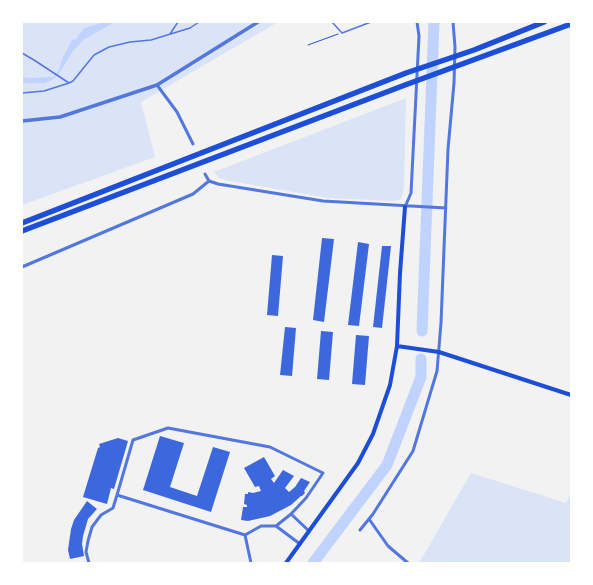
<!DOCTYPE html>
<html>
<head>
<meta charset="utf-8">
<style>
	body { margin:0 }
	#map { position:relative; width:593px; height:585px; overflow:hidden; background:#f2f2f2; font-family:Poppins,sans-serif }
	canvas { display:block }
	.frame { position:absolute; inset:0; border:23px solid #fff; pointer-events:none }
</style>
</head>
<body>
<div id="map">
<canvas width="593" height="585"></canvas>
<div class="frame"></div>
</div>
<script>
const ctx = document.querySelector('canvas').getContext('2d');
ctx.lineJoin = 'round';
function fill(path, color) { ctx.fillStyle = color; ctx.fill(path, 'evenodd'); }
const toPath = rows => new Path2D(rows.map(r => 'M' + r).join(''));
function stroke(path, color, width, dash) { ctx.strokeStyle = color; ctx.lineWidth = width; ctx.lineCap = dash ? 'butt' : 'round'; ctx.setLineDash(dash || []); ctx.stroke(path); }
fill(toPath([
	[22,22,278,22,141,102,155,157,22,205],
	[406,98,404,186,403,194,401,199,394,201,328,198,230,181,219,178,214,172],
	[471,473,566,503,571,493,571,563,419,563]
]), '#dbe4f7');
fill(toPath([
	[105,22,115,22,83,40,73,51,58,75,52,80,45,83,22,83,22,77,32,78,53,77,59,70,62,59,72,40,76,39,84,28]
]), '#bfd3fe');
stroke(toPath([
	[422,331,434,22],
	[313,563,387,465,421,377,421,359]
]), '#bfd3fe', 11);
fill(toPath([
	[322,238,334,239,324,322,313,320],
	[358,242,369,244,359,326,348,325],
	[382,246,391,246,382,328,373,327],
	[272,255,283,256,278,316,267,315],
	[285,327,296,328,292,376,280,375],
	[321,331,333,332,329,380,317,379],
	[356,335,369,336,365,385,352,384],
	[160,436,184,443,170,487,197,496,213,447,230,452,211,512,143,490],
	[118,438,128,441,114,489,111,488,107,504,83,497,98,448,100,447,99,444],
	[264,457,275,476,271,479,274,483,283,470,294,476,285,488,289,492,295,487,301,478,310,482,304,491,305,493,302,496,301,496,291,505,270,516,248,521,241,520,243,507,247,507,247,505,244,504,245,494,248,494,248,492,253,493,261,491,259,486,255,487,244,468],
	[87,501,97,509,88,519,83,536,82,544,84,556,70,559,68,550,71,529,74,520]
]), '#3d67dc');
stroke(toPath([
	[308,45,338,34]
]), '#1d4ed8', 1);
stroke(toPath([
	[332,22,342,33,371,22],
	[170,34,178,22],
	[22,53,34,60,69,83],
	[22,93,44,91,69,83,73,81,94,55,109,47,130,42,151,40,190,28,199,22]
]), '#5277de', 1.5);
stroke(toPath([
	[157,85,177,112,193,144],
	[205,174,209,181,218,184,323,201,446,208],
	[405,207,411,193,419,36,417,22],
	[22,267,193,194,209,181],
	[291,514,309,531],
	[369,519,388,546,408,563],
	[276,526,291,514,306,498,323,473,270,447,168,428,133,440,117,495,245,535,261,526,276,526,300,544],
	[360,530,373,514,413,451,437,371,441,323,448,149,454,83,455,47,453,22],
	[245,535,251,563],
	[89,563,86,552,88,541,92,527,101,515,113,508,117,495]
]), '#5277de', 3);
stroke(toPath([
	[22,121,60,117,157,85,258,22]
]), '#5277de', 3.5);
stroke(toPath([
	[397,346,439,352,571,395],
	[286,563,358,463,373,434,390,385,397,346,400,273,405,207]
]), '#1d4ed8', 4);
stroke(toPath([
	[22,223,406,73,474,50,544,22],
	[22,231,405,85,571,24]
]), '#1d4ed8', 5.5);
</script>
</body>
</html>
